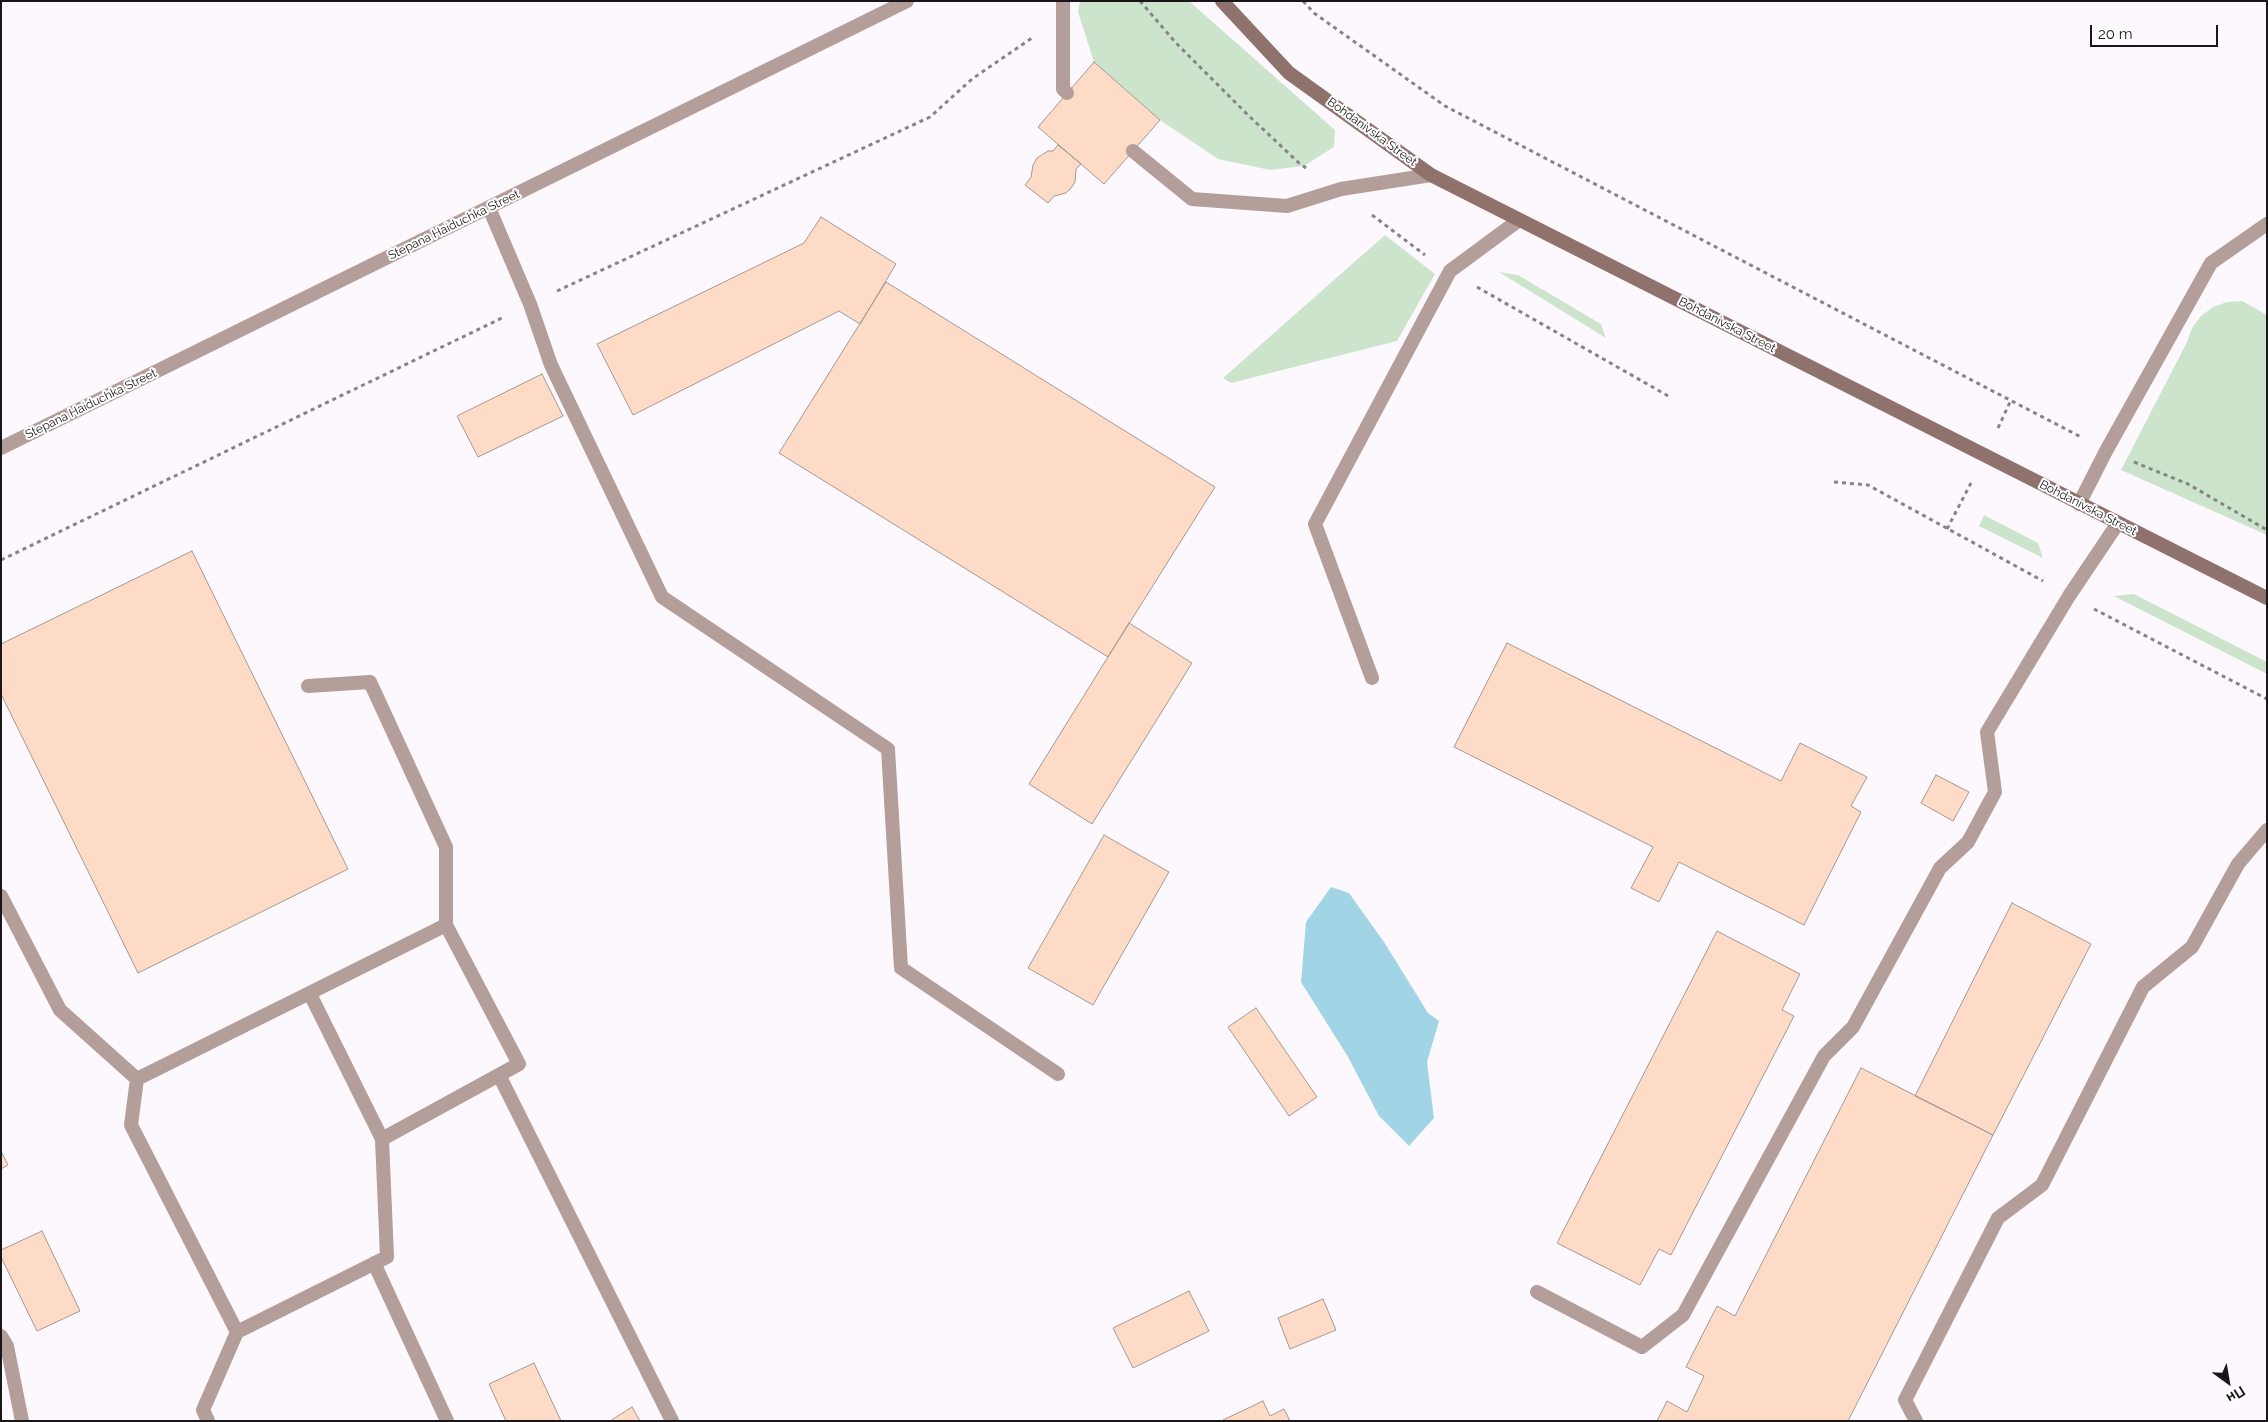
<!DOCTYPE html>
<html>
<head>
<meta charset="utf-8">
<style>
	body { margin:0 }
	#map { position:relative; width:2268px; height:1422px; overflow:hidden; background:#fdf8fe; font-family:Raleway,sans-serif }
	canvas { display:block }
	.frame { position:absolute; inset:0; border:2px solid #181619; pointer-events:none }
	.north { position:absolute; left:2203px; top:1357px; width:50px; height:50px; -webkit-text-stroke:4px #fff; paint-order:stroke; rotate:148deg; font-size:14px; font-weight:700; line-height:20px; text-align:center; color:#181619 }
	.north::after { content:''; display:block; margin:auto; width:18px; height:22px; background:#181619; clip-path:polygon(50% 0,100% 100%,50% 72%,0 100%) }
	.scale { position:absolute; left:2090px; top:25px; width:128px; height:22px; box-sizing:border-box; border:2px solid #181619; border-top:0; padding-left:6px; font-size:15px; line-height:18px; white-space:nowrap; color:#181619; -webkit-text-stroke:4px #fff; paint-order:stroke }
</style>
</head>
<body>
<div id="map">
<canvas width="2268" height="1422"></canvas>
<div class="frame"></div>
<div class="north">Пн</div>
<div class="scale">20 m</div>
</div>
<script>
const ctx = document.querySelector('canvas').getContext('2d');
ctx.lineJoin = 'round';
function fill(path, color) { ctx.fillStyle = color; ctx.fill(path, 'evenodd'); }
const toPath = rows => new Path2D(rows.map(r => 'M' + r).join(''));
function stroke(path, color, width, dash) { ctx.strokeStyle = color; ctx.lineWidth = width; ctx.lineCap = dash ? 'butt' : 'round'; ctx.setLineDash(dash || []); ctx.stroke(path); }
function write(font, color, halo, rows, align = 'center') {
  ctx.font = font + ' Raleway,sans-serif'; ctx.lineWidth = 4; ctx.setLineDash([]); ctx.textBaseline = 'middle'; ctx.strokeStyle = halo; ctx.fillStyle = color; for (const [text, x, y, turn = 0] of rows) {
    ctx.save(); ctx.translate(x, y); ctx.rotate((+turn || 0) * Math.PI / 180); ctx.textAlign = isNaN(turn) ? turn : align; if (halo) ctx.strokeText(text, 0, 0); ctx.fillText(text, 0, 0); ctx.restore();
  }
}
fill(toPath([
	[1080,1,1189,1,1335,130,1334,147,1304,166,1270,170,1218,159,1160,120,1094,62,1078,12],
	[1385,235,1435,274,1397,341,1231,383,1223,378],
	[1499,272,1518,275,1601,324,1606,338],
	[2242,301,2267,315,2267,535,2121,470,2187,342,2192,328,2201,316,2213,307,2227,302],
	[1984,515,2038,543,2043,558,1979,526],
	[2134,594,2267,662,2267,674,2114,596]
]), '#cce4cc');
fill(toPath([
	[1331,887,1349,893,1384,942,1428,1013,1439,1021,1427,1062,1434,1118,1409,1146,1379,1116,1348,1057,1301,982,1306,922]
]), '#a1d5e6');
const building = toPath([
	[1094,62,1160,120,1104,184,1038,127,1094,62],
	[1058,145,1081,164,1076,169,1075,182,1071,188,1066,193,1054,196,1048,203,1025,185,1031,177,1033,165,1037,158,1048,151,1053,151,1058,145],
	[821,217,896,264,860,324,839,311,633,415,597,344,804,243,821,217],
	[886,282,1215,487,1108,657,779,453,886,282],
	[542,374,563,416,478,457,457,416,542,374],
	[192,551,348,869,138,973,1,694,1,644,192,551],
	[1129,623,1192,663,1092,824,1029,784,1129,623],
	[1507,643,1781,781,1800,743,1867,777,1851,806,1861,812,1804,925,1679,862,1659,902,1631,888,1653,847,1454,747,1507,643],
	[1936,775,1969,792,1953,821,1921,803,1936,775],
	[1104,835,1169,872,1093,1005,1028,968,1104,835],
	[2012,903,2091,944,1993,1135,1915,1096,2012,903],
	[1717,931,1800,974,1782,1010,1794,1016,1671,1255,1659,1249,1640,1285,1557,1243,1717,931],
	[1256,1008,1317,1097,1289,1116,1228,1027,1256,1008],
	[1861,1068,1993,1135,1848,1421,1657,1421,1667,1401,1687,1412,1704,1376,1686,1367,1717,1306,1735,1316,1861,1068],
	[1,1151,8,1165,1,1169,1,1151],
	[42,1231,80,1311,37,1331,1,1257,1,1250,42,1231],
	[1189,1291,1209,1331,1133,1368,1113,1328,1189,1291],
	[1323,1299,1336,1330,1290,1349,1278,1318,1323,1299],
	[534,1363,561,1421,506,1421,489,1384,534,1363],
	[1263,1401,1270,1416,1284,1409,1290,1421,1221,1421,1263,1401],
	[632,1407,640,1421,610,1421,632,1407]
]);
fill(building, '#fddbc7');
stroke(building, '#a39993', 1);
stroke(toPath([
	[1140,1,1176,43,1250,117,1299,163,1306,168],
	[1303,1,1314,13,1445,106,2081,437],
	[1372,215,1425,255],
	[1477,287,1670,397],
	[557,291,930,117,972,79,1032,38],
	[1998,428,2011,400],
	[2134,462,2188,484,2267,530],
	[1834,482,1868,485,2043,581],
	[1947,529,1972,481],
	[1,560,504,317],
	[2094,609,2267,699]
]), '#878488', 3, [4, 4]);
stroke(toPath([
	[1063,1,1063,89,1067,93],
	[1133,151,1192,199,1287,206,1341,189,1431,175],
	[489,208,530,304,551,365,662,597,888,749,901,968,1058,1074],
	[2079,504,2106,451,2211,263,2267,224],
	[1372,678,1315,524,1450,271,1519,220],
	[308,686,370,682,446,847,446,925],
	[1,896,60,1010,137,1079,446,925,519,1064,382,1139,310,994],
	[499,1075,672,1421],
	[137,1079,131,1125,237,1332,387,1257,382,1139],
	[374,1263,447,1421],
	[1537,1292,1642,1347,1683,1315,1824,1056,1853,1027,1940,868,1968,842,1995,792,1987,732,2069,596,2118,523],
	[1,1336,7,1346,22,1421],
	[208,1421,203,1410,237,1332],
	[1916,1421,1905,1400,1998,1218,2042,1185,2143,987,2192,947,2238,864,2267,830]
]), '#b49e99', 14);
stroke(toPath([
	[1,448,907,1]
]), '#b49e99', 14);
stroke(toPath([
	[1222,1,1289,73,1431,175,2267,598]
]), '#90726c', 14);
write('12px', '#181619', '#fff', [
	["Bohdanivska Street",1372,132,36],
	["Stepana Haiduchka Street",454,225,-26],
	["Bohdanivska Street",1727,325,27],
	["Stepana Haiduchka Street",91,404,-26],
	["Bohdanivska Street",2088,508,27]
]);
</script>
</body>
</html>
